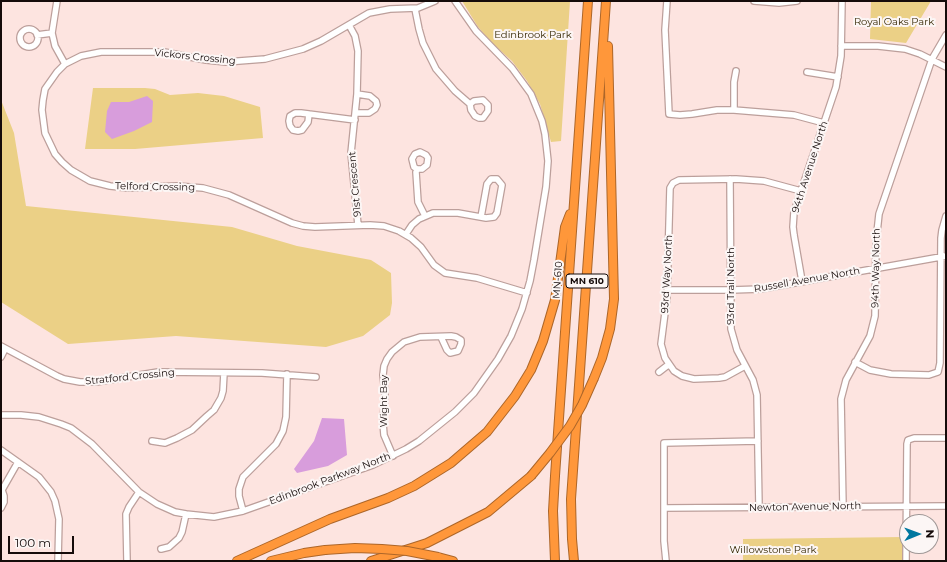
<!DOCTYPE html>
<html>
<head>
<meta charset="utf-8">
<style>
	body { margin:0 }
	#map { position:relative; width:947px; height:562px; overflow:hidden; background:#fde4e0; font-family:Montserrat,sans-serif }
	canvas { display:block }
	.frame { position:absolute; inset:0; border:2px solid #150b0a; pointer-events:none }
	.north { position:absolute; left:899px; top:514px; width:40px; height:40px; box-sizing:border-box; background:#fcf6f5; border:1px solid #a09897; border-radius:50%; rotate:89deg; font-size:11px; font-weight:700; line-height:16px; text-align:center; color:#150b0a }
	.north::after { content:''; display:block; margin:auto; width:14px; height:18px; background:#0178a0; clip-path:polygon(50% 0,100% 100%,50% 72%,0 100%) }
	.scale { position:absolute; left:8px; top:536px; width:66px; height:18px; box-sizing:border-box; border:2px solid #150b0a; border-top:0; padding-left:5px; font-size:12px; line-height:14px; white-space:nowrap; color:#150b0a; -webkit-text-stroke:3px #fcf6f5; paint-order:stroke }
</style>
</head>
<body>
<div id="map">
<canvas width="947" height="562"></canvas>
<div class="frame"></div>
<div class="north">N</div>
<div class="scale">100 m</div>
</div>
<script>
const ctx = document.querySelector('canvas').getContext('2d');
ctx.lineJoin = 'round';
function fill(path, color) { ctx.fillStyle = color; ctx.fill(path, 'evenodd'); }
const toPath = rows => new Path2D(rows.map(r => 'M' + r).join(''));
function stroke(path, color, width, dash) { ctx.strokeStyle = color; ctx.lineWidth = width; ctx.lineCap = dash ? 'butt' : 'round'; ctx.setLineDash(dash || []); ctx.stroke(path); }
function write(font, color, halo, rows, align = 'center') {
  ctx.font = font + ' Montserrat,sans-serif'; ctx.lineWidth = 4; ctx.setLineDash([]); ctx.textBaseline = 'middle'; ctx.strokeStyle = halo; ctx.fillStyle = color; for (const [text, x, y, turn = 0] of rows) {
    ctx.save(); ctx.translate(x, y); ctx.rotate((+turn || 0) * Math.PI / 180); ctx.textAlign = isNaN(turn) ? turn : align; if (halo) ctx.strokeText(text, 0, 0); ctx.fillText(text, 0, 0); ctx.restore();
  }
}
fill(toPath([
	[462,1,570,1,561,141,551,142,540,104,527,81,512,61,493,44,478,27],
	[871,1,931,1,906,43,870,39],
	[93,88,145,88,155,89,170,95,198,93,224,96,260,107,263,138,135,149,85,149],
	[1,100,14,133,26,206,232,227,297,246,371,260,391,273,392,303,390,315,363,336,326,347,176,336,68,344,1,302],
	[903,537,903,561,743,561,743,539]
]), '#ebd086');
fill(toPath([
	[147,96,153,101,152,122,134,131,112,139,105,132,107,111,111,102,129,102],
	[322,418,344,419,347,455,328,466,297,473,294,469,314,441]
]), '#d89ddc');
const minor = toPath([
	[57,1,52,33,55,46,65,64],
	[435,1,418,8,390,9,369,13,321,41,303,49,265,59,226,62,206,60,164,52,101,52,81,56,65,64,57,72,45,89,43,100,42,110,45,133,55,154,62,162,71,170,90,181,110,186,128,188,177,186,203,188,229,195,292,223,303,226,315,227,370,225,384,226,399,231,411,238,421,247,434,265,445,273,477,278,527,293],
	[667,1,665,30,669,114,680,115,692,114,717,110,734,110,794,115,824,123],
	[754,1,779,3,797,1],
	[415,9,419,29,423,43,436,69,455,91,470,104,471,110,475,116,479,118,483,118,488,111,488,105,483,100,474,101,470,104],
	[349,25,355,36,358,51,357,94,351,153,358,225],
	'20 38a9 9 0 1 1 18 0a9 9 0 1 1-18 0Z',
	[37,35,52,33],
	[841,46,878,46,905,49,920,54,946,67],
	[807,72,838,77],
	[734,110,734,82,736,71],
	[356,113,369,113,375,109,377,105,376,101,370,96,357,94],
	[309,114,308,122,302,130,298,131,293,130,290,126,289,121,290,116,295,113,301,113,355,120],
	[417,169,414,167,412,159,415,154,420,152,426,155,428,158,427,165,422,169,417,169,416,172,418,202,425,216],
	[730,179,731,329,737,350,753,380,757,395,759,507],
	[406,234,412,225,419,219,433,213,458,213,486,218,494,217,497,213,502,185,497,179,491,179,487,184,481,217],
	[802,281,794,235,793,227,794,212,836,87,841,56,842,1],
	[668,290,731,290,761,289,946,256],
	[1,346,57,376,64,379,80,382,96,382,158,372,262,373,316,377],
	[1,357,5,349],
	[855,362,870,370,891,374,929,375,938,372,940,363,941,238,942,230,946,216],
	[745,366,725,377,719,378,694,379,682,376,674,371,665,358,661,344,667,297,670,188,673,183,679,180,736,179,764,181,801,191],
	[659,372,668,365],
	[1,415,21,415,39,417,61,424,71,428,92,444,139,492,157,504,175,512,186,514,214,517,243,511,373,465,406,449,419,441,455,412,474,393,498,359,511,336,522,309,530,281,534,260,546,187,548,161,545,134,542,121,531,94,512,68,476,31,455,1],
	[152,441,165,443,177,438,192,430,207,416,214,410,221,398,223,391,224,373],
	[1,450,39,477,51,492,55,501,59,519,58,561],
	[393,456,384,435,383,423,385,393,383,375,384,366,387,359,392,352,404,342,420,337,451,336,456,337,461,340,461,344,458,351,450,353,447,350,441,337],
	[2,490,18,462],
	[843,507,841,399,846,380,870,336,875,316,876,242,879,214,932,59,946,35],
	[1,508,4,502,4,496,2,490],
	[664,508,946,506],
	[243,511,239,496,239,489,243,477,276,444,283,431,286,417,287,374],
	[161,549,169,547,179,538,182,532,186,514],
	[127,561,126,514,129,507,139,492],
	[666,561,664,541,664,443,758,441],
	[906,561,907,444,908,440,914,438,946,438]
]);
const highway = toPath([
	[594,378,602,358,610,329,614,299,608,46],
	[438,557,453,561],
	[237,561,330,519,388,498,414,486,451,463,487,432,515,396,531,370,543,341,555,300,565,227,570,214],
	[271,561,304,553,325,550],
	[371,561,427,543,488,512,531,476],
	[555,561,553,511,555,476,588,1],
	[574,561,572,539,571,499,606,1]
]);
stroke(minor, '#bc9f9b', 8);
stroke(highway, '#ad6629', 10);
stroke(minor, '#fff', 5.5);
stroke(highway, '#ff973a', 8);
const highwayBridge = toPath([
	[531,476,550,453,570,426,582,405,594,378],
	[325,550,355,548,382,549,407,551,438,557]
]);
stroke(highwayBridge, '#ad6629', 10, []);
stroke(highwayBridge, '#ff973a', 8);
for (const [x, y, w] of [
	[587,281,42]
]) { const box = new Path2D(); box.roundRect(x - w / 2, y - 7, w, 14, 3); ctx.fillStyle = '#fcf6f5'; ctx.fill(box); stroke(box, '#150b0a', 1); }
write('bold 9px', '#150b0a', null, [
	["MN 610",587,281]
]);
write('10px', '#342702', '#fcf6f5', [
	["Royal Oaks Park",894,22],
	["Edinbrook Park",533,35],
	["Willowstone Park",773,550]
]);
write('10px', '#150b0a', '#fcf6f5', [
	["Vickors Crossing",195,57,6],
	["94th Avenue North",810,167,-72],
	["91st Crescent",355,184,-95],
	["Telford Crossing",155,187,1],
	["94th Way North",876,268,-89],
	["93rd Way North",667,274,-87],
	["MN-610",558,280,-86],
	["Russell Avenue North",807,280,-10],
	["93rd Trail North",731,286,-90],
	["Stratford Crossing",130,377,-6],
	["Wight Bay",384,401,-90],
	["Edinbrook Parkway North",330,479,-21],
	["Newton Avenue North",805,507,-1]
]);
</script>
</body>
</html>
